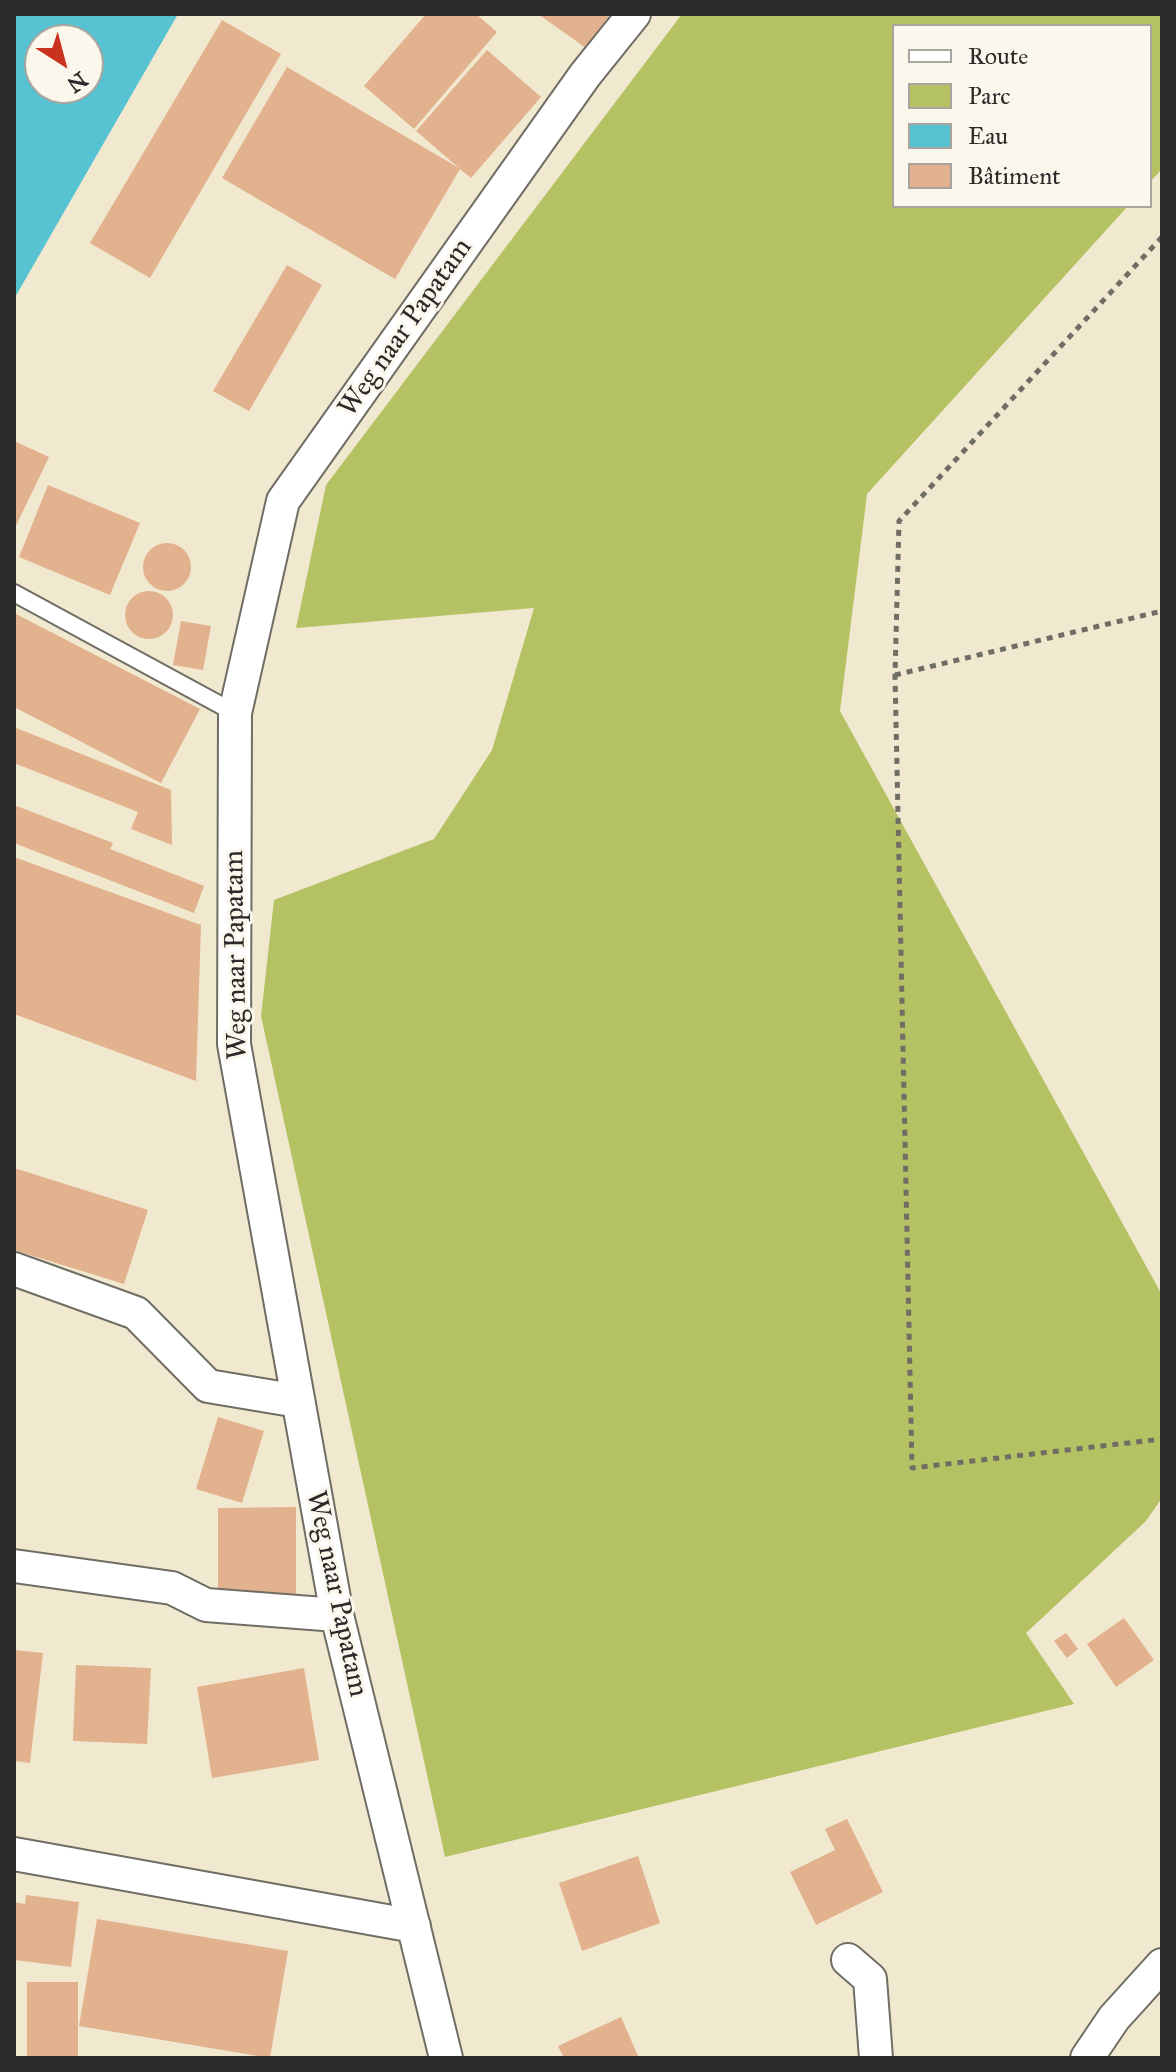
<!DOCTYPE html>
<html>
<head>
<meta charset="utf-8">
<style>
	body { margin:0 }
	#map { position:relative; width:1176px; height:2072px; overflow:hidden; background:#f1e9cf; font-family:"IM FELL Great Primer",serif }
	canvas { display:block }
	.frame { position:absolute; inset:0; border:16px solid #2b2b2b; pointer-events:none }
	.legend { position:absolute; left:892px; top:24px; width:260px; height:184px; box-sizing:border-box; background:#fbf7ec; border:2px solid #a8a59f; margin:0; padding:10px 14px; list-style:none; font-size:24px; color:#2b2b2b }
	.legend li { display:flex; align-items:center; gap:16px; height:40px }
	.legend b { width:40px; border:2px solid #a8a59f }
	.north { position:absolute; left:24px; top:24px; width:80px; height:80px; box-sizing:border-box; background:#fbf7ec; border:2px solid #a8a59f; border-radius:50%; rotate:144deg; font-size:22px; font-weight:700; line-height:32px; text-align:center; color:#2b2b2b }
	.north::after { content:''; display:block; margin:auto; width:28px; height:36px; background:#c8321e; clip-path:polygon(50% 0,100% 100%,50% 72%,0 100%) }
</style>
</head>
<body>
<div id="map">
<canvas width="1176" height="2072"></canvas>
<div class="frame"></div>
<ul class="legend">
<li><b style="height:10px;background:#fff"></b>Route</li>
<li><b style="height:22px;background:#b4c264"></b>Parc</li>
<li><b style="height:22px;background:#57c2d2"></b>Eau</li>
<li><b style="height:22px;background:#e2b18d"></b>Bâtiment</li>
</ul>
<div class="north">N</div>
</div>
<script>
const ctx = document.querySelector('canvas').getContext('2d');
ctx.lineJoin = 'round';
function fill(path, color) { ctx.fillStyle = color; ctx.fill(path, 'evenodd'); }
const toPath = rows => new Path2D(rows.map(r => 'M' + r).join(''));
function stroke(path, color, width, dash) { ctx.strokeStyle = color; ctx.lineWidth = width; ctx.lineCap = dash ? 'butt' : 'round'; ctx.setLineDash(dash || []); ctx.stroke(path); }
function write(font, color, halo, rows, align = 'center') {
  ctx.font = font + ' "IM FELL Great Primer",serif'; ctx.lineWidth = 6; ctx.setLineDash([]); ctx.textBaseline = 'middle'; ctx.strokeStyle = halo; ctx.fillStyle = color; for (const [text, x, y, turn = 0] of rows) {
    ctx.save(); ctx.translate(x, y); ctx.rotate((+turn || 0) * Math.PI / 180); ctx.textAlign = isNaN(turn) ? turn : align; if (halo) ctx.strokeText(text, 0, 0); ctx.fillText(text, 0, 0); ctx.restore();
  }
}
fill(toPath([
	[682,14,1162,14,1162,169,1150,182,1150,26,894,26,894,206,1128,206,867,494,840,711,1162,1295,1162,1498,1146,1521,1026,1633,1074,1704,445,1857,261,1016,274,900,434,839,492,750,534,608,296,628,326,485]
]), '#b4c264');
fill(toPath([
	[14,14,178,14,14,299],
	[40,40,88,40,88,88,40,88]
]), '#57c2d2');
fill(toPath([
	[426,14,476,14,497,32,414,129,364,86],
	[538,14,610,14,586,48],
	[222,20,281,54,150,278,90,243],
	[487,50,541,97,471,178,460,169,395,279,222,178,287,67,459,168,416,131],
	[287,265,322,285,249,411,213,391],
	[14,441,49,457,14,530],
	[48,485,140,523,110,595,19,557],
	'143 567a24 24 0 1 1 48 0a24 24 0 1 1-48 0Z',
	'125 615a24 24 0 1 1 48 0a24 24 0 1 1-48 0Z',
	[14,613,200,709,161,783,14,707],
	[181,621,211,626,203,670,173,665],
	[14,727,171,790,172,845,131,829,138,812,14,763],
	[14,805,113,843,110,849,204,886,194,913,14,843],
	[14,857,201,925,196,1081,14,1014],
	[14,1168,148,1210,124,1284,14,1250],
	[218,1417,264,1431,242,1503,196,1489],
	[296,1507,296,1597,218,1597,218,1508],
	[1124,1618,1154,1660,1116,1687,1087,1644],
	[1066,1633,1078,1649,1067,1658,1054,1641],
	[14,1650,43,1653,30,1763,14,1761],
	[76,1665,151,1668,147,1744,73,1741],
	[304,1668,319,1760,212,1778,197,1687],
	[847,1819,883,1892,816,1925,790,1872,835,1850,825,1829],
	[638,1856,660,1923,582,1951,559,1883],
	[26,1895,79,1902,71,1967,14,1960,14,1902,25,1904],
	[97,1919,288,1951,270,2058,79,2026],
	[27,1982,78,1982,78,2058,27,2058],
	[621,2017,639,2058,564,2058,558,2046]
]), '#e2b18d');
const service = toPath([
	[14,593,235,713]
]);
const minor = toPath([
	[14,1269,136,1313,208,1386,298,1401],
	[14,1566,172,1588,206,1605,337,1615],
	[14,1854,414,1926],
	[848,1960,870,1979,876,2058],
	[446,2058,337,1615,234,1044,235,713,283,501,585,75,634,14],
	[1087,2058,1114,2018,1162,1965]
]);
stroke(service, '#706e64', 20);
stroke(minor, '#706e64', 36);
stroke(toPath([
	[1162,237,899,521,895,675,912,1468,1162,1439],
	[895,675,1162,611]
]), '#706e64', 5, [6, 6]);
stroke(service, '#fff', 16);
stroke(minor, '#fff', 32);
write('28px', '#2b2b2b', '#fbf7ec', [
	["Weg naar Papatam",406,328,-55],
	["Weg naar Papatam",237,955,-91],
	["Weg naar Papatam",336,1594,78]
]);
</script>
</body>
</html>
